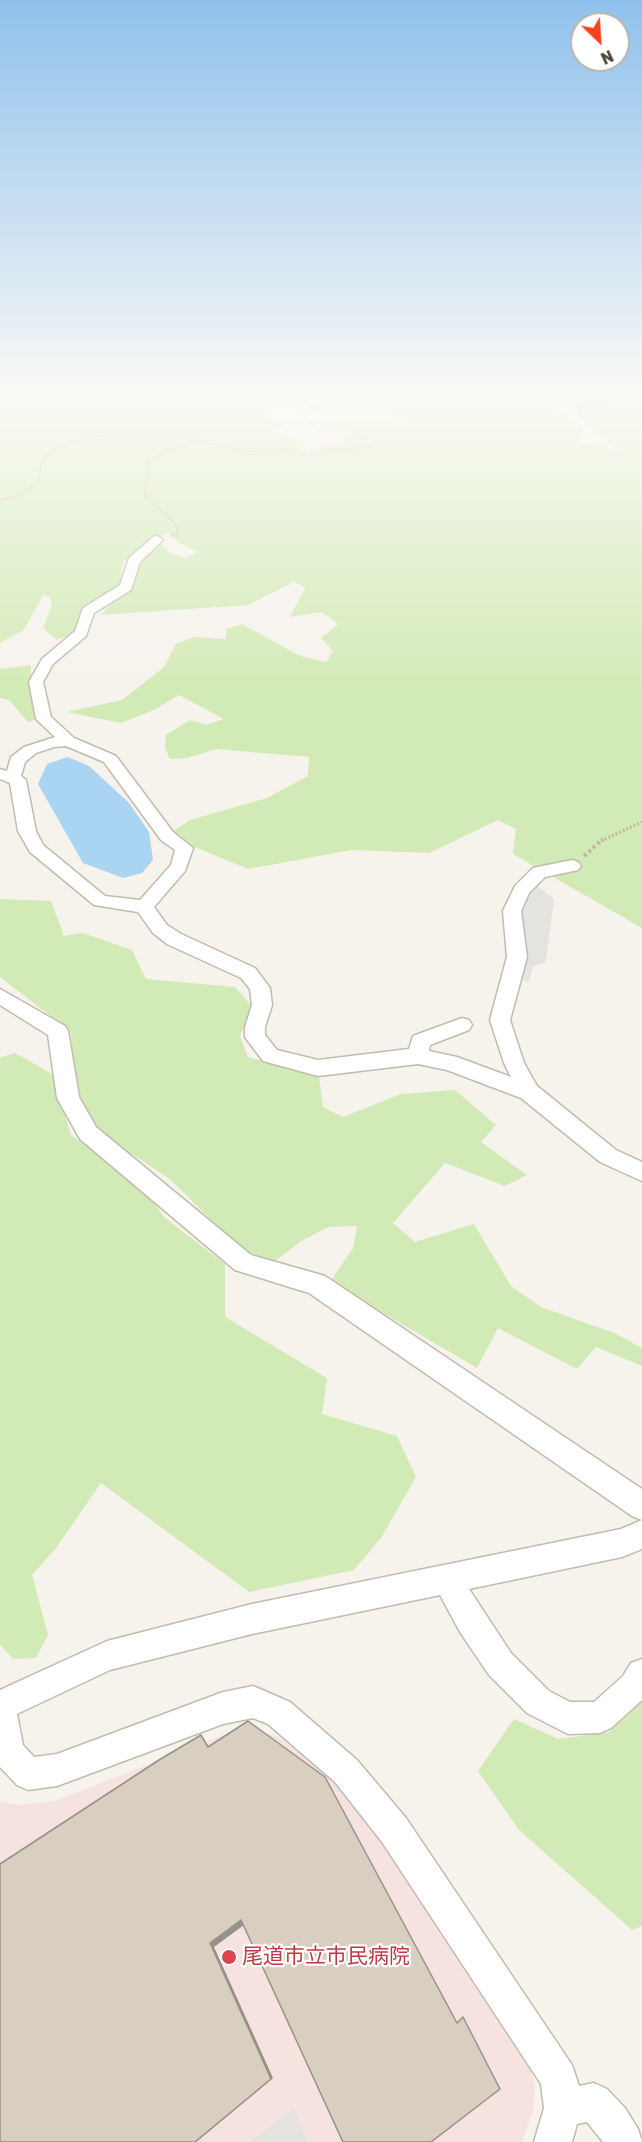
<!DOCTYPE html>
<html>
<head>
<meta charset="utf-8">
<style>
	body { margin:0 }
	#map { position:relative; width:642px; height:2142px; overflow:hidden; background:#f6f3ec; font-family:Rubik,sans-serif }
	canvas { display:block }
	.north { position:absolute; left:570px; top:12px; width:60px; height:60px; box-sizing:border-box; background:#fff; border:2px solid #b7b4b0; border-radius:50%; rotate:155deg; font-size:16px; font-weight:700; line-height:24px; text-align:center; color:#4b4439 }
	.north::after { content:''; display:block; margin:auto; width:21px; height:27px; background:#fc3f1d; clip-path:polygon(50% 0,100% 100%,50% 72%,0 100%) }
</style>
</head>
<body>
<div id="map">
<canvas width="642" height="2142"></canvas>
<div class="north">N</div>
</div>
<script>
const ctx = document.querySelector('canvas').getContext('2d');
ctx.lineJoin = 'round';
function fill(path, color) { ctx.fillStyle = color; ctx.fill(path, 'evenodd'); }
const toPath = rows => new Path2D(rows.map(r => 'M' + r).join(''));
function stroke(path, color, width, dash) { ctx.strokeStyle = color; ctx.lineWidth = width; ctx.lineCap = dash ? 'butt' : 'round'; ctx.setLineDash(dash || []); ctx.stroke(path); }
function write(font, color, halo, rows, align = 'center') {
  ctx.font = font + ' Rubik,"Noto Sans JP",sans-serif'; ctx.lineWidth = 4.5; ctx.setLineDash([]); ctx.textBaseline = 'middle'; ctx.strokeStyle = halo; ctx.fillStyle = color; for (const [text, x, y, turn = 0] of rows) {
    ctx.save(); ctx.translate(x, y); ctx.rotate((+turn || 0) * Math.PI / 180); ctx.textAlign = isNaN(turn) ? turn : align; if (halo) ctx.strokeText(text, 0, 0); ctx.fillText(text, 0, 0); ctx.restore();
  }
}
fill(toPath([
	[236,1730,262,1732,276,1736,289,1745,335,1784,385,1844,531,2069,535,2089,533,2111,522,2142,0,2142,0,1801,18,1805,55,1801]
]), '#f6e3e0');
fill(toPath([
	[0,396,286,396,272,409,268,418,288,420,274,432,308,443,297,449,303,453,319,451,323,446,353,436,345,432,323,426,331,420,347,419,381,422,408,429,422,425,382,413,342,415,317,412,309,408,323,404,319,397,315,396,496,396,504,402,511,396,538,396,550,402,562,415,583,427,581,440,576,444,602,445,624,455,589,426,591,425,571,412,621,403,610,396,633,396,642,402,642,928,513,854,516,829,498,820,429,853,352,850,248,869,195,847,174,831,190,820,267,798,308,776,309,757,217,749,187,758,170,759,165,748,166,735,190,720,206,725,224,719,179,695,156,709,121,723,67,712,122,700,164,667,176,644,193,637,226,639,226,629,242,624,300,656,326,662,333,651,321,638,338,624,322,612,290,617,305,588,294,582,248,605,101,615,116,598,137,564,160,543,170,553,185,558,197,552,179,543,168,533,148,540,123,563,119,587,83,610,77,632,57,640,43,628,52,605,49,596,43,595,24,630,0,643],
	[31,665,31,680,40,718,28,722,9,700,0,698,0,669],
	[0,899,51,901,64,936,83,933,132,950,146,979,235,987,253,1007,240,1036,248,1057,319,1077,323,1107,343,1117,401,1094,455,1090,496,1125,481,1142,527,1175,505,1186,445,1163,393,1223,415,1242,474,1224,511,1286,541,1307,614,1333,642,1348,642,1366,596,1347,577,1369,498,1328,477,1368,330,1282,353,1248,357,1226,328,1227,300,1242,275,1261,240,1249,171,1180,126,1150,89,1122,74,1092,71,1032,0,977],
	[15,1053,52,1074,71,1135,141,1185,164,1217,225,1264,225,1317,327,1378,322,1414,397,1436,416,1477,381,1538,354,1570,249,1592,101,1483,56,1548,32,1575,48,1635,36,1658,13,1659,0,1644,0,1058],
	[642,1701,642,1926,632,1930,519,1830,478,1771,514,1719,558,1739,609,1732]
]), '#d2eab5');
fill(toPath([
	[528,879,554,899,546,962,533,967,529,982,505,974],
	[294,2108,308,2142,250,2142]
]), '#e5e3e0');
fill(toPath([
	[68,757,89,766,129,803,149,832,153,860,142,873,123,878,83,863,38,784,47,764]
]), '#a9d4f2');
const minor = toPath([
	[293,396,303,396,311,409,310,411,302,411,293,396],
	[157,536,163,540,140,562,131,590,94,613,86,636,53,664,43,682,51,717,74,738,116,756,173,832,193,848,185,871,154,907,167,925,181,934,255,968,270,988,272,1005,265,1027,265,1035,277,1050,318,1060,409,1049,413,1036,462,1018,469,1020,472,1025,469,1030,430,1045,429,1051,457,1057,511,1077,504,1063,490,1020,507,957,503,911,515,886,533,868,572,860,578,862,581,866,578,870,545,877,529,893,521,911,527,957,510,1020,524,1063,537,1086,616,1150,642,1162,642,1181,600,1162,521,1098,447,1070,418,1064,318,1076,263,1061,245,1037,245,1027,252,1005,250,989,241,978,167,944,153,933,138,912,94,905,30,852,18,831,10,783,0,779,0,769,7,771,11,757,24,747,55,737,36,719,29,682,42,659,75,631,83,608,120,585,129,558,153,537,157,536],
	[66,746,104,762,161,840,175,850,171,865,140,900,105,896,43,845,36,831,26,780,21,776,25,762,36,753,54,747,66,746],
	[0,989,65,1026,68,1031,79,1097,96,1127,251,1255,325,1276,642,1489,642,1549,622,1557,469,1589,511,1653,549,1691,570,1702,594,1702,623,1676,631,1663,642,1659,642,1700,611,1728,600,1733,568,1734,527,1713,489,1675,460,1632,440,1595,252,1634,110,1670,17,1714,23,1745,34,1757,57,1754,223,1692,253,1686,290,1702,357,1760,406,1818,572,2065,579,2086,594,2083,607,2089,625,2108,638,2129,642,2142,603,2142,587,2122,577,2124,572,2142,534,2142,544,2108,541,2084,382,1842,335,1782,268,1724,253,1718,223,1724,57,1786,28,1790,17,1785,0,1767,0,1690,107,1641,252,1604,621,1529,642,1520,632,1516,309,1293,235,1270,80,1139,57,1098,48,1035,0,1005,0,989]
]);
stroke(minor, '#c2bbae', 3);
stroke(toPath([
	[437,396,463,409,540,411,547,407,528,399,528,396],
	[0,401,20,396],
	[0,500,18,496,39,482,41,466,46,456,57,447,94,436,171,435,246,451,339,450,371,447,364,438,350,430,320,431,309,420],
	[170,536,179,534,175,523,145,495,149,460,178,447,202,440]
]), '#c4b79f', 2, [1.5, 1.5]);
stroke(toPath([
	[601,841,642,822]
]), '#c4b79f', 3, [2, 2]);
stroke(toPath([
	[584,856,603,839]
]), '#c4b79f', 4, [3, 3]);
fill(minor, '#fff');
fill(toPath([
	[556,396,619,396,618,403,579,410]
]), '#bab2a6');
fill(toPath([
	[601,396,619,396,618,403,579,410,581,400],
	[241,1920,244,1925,214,1947,273,2078,196,2142,195,2142,210,1943]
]), '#979187');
const building = toPath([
	[575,396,601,396,581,400,575,396],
	[248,1721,325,1777,457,2023,463,2017,500,2089,431,2142,343,2142,241,1920,210,1943,271,2079,195,2142,0,2142,0,1864,159,1760,201,1735,208,1747,248,1721]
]);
fill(building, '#d8cfc1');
stroke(building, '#979187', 1.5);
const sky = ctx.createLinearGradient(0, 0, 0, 696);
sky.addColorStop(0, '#8fc1ec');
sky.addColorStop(0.57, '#fbfaf6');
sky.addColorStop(1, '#fbfaf600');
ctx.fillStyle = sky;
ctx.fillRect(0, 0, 642, 696);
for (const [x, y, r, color] of [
	[229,1957,8,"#e0444e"]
]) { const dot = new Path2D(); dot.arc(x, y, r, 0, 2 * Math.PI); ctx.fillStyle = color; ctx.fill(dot); stroke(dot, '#fff', 2); }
write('21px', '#be3a42', '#fff', [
	["尾道市立市民病院",242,1957]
], 'left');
</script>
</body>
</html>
